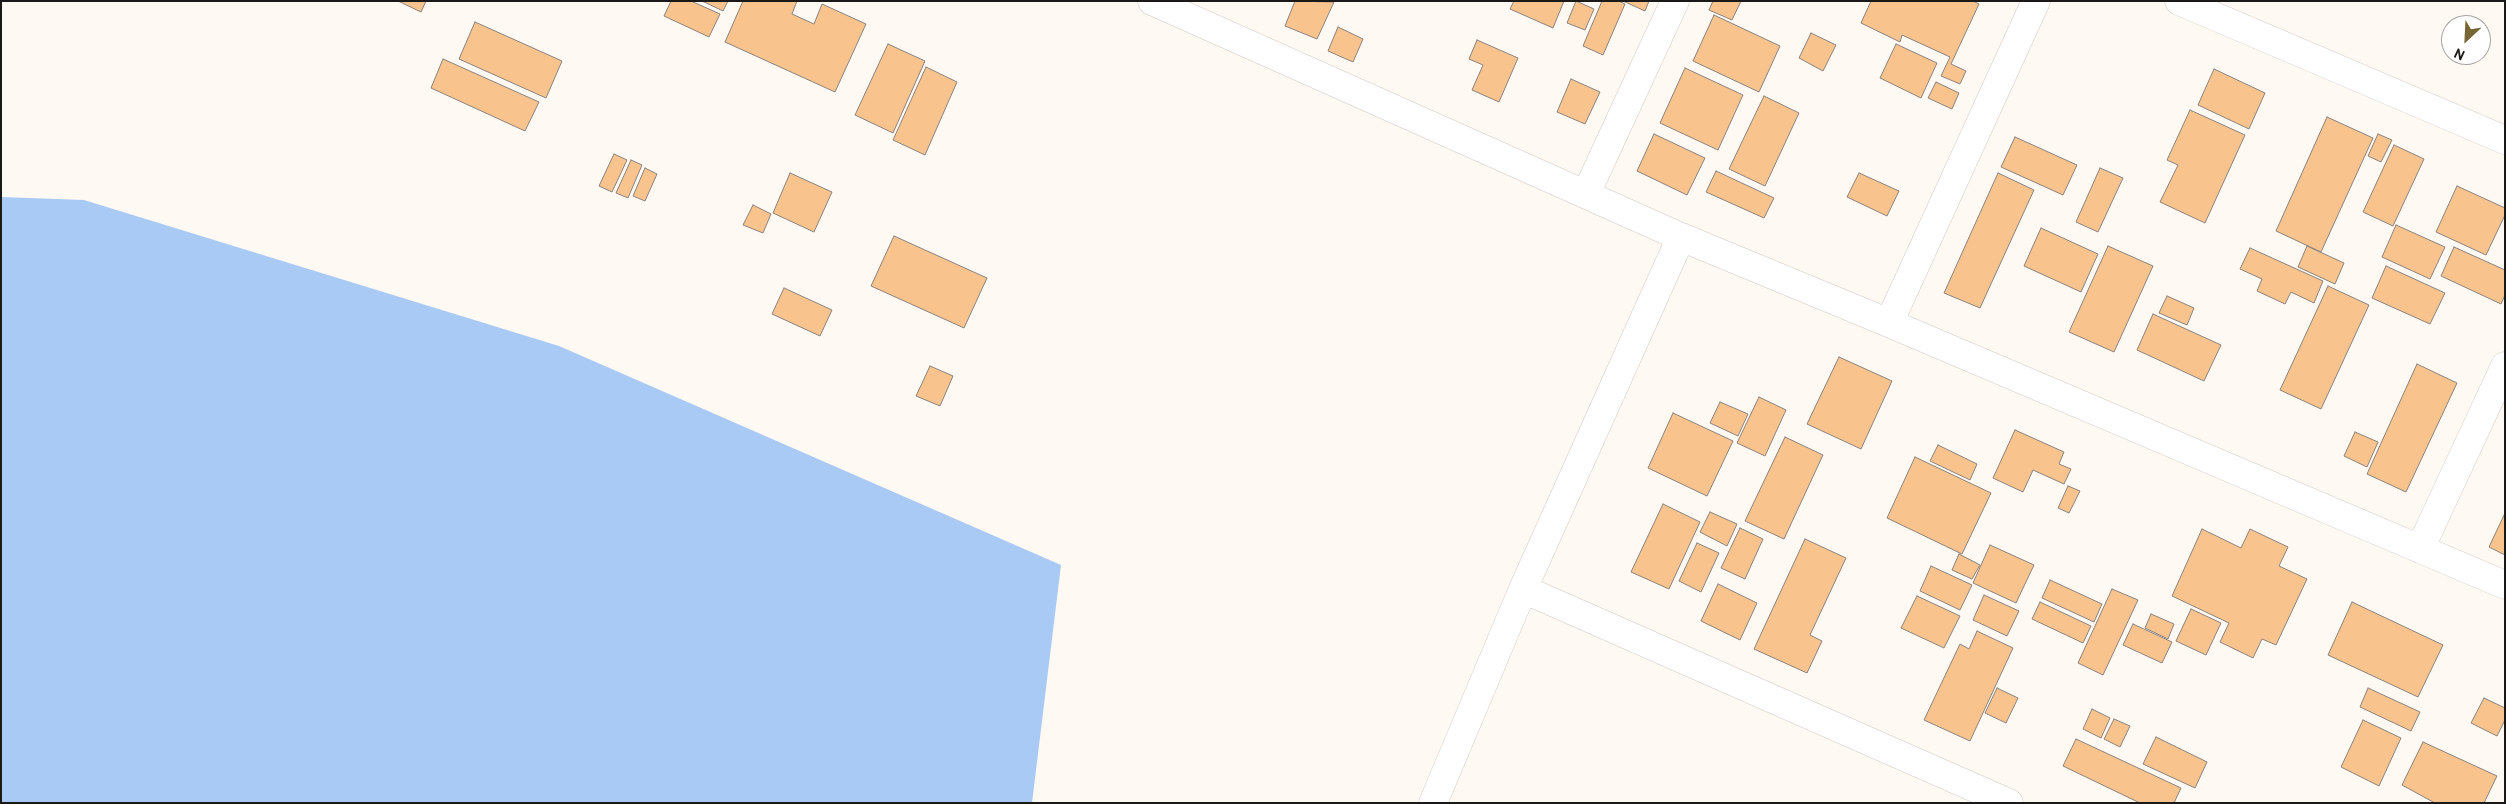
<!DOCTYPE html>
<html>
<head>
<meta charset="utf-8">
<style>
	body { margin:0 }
	#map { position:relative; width:2506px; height:804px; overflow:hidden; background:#fff9f4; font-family:Overpass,sans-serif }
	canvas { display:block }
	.frame { position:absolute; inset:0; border:2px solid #1b1917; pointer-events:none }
	.north { position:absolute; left:2441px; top:15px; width:50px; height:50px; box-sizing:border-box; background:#fff; border:1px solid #a4a3a2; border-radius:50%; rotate:205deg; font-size:14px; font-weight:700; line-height:20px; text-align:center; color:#1b1917 }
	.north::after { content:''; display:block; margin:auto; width:18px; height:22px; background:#766734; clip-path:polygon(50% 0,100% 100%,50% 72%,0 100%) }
</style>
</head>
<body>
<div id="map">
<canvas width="2506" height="804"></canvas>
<div class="frame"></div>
<div class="north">N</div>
</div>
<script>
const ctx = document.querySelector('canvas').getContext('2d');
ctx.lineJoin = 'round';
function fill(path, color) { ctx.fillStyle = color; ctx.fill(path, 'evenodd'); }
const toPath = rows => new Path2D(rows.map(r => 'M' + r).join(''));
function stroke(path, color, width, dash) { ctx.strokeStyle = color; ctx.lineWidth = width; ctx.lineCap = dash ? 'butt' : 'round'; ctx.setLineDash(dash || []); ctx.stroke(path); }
fill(toPath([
	[1,197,84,200,559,346,1061,565,1032,803,1,803]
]), '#a9caf5');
const building = toPath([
	[398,1,426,1,421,12,398,1],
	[671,1,691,1,720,14,709,37,664,16,671,1],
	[702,1,728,1,723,11,702,1],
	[743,1,797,1,792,14,814,24,822,4,866,24,835,92,725,42,743,1],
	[1295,1,1334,2,1317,39,1285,26,1295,1],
	[1514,1,1564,1,1553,28,1510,9,1514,1],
	[1576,1,1594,9,1585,30,1567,23,1576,1],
	[1602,1,1619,1,1625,4,1603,55,1583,46,1602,1],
	[1623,1,1649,1,1645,11,1623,1],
	[1713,1,1741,1,1732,20,1709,10,1713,1],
	[1871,1,1973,1,1979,4,1951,64,1966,71,1960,84,1941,76,1950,57,1902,35,1900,42,1861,23,1871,1],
	[1714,15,1780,46,1759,92,1693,61,1714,15],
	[475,22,562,61,546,98,459,59,475,22],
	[1338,27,1363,39,1353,62,1328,51,1338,27],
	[1811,33,1836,45,1823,71,1799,58,1811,33],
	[1477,40,1518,58,1499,102,1472,90,1483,65,1469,59,1477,40],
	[888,44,925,61,893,133,855,115,888,44],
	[1896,44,1937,63,1921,98,1880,78,1896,44],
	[443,59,539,102,525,131,431,88,443,59],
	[926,67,957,82,925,155,893,140,926,67],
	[1685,68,1743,95,1718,150,1660,123,1685,68],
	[2214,69,2265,93,2249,129,2198,105,2214,69],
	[1571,79,1600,92,1585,124,1557,112,1571,79],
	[1936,82,1959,93,1952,109,1928,98,1936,82],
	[1764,96,1799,113,1765,186,1729,169,1764,96],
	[2190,110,2245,135,2205,223,2160,202,2178,165,2167,160,2190,110],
	[2327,117,2373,138,2321,252,2276,231,2327,117],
	[1654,134,1705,158,1687,195,1637,171,1654,134],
	[2378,134,2392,140,2381,162,2368,156,2378,134],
	[2015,137,2077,165,2063,195,2001,167,2015,137],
	[2394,145,2424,159,2393,226,2363,212,2394,145],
	[614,154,627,160,612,192,599,186,614,154],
	[631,160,642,165,628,198,616,193,631,160],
	[645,168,657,174,645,201,633,196,645,168],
	[2100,168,2123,178,2098,232,2076,222,2100,168],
	[1716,171,1774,198,1764,218,1706,192,1716,171],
	[790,173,832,192,814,232,773,213,790,173],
	[1859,173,1899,191,1887,216,1847,197,1859,173],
	[1998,173,2034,190,1980,308,1944,293,1998,173],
	[2457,186,2505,208,2505,215,2486,255,2436,232,2457,186],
	[753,205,771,214,763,233,743,225,753,205],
	[2396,225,2445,247,2430,279,2382,257,2396,225],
	[2041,228,2098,254,2081,292,2024,266,2041,228],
	[894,236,987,278,964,328,871,286,894,236],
	[2108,246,2153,266,2114,352,2069,332,2108,246],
	[2307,246,2344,263,2335,284,2298,267,2307,246],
	[2454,247,2505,270,2505,295,2501,304,2441,276,2454,247],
	[2250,248,2323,281,2314,303,2291,292,2285,304,2257,291,2262,279,2240,269,2250,248],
	[2386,266,2445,293,2430,324,2372,298,2386,266],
	[2328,286,2369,305,2321,409,2280,390,2328,286],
	[784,288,832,310,820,336,772,314,784,288],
	[2167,296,2194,308,2187,325,2159,313,2167,296],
	[2153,314,2221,345,2204,381,2137,350,2153,314],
	[1839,357,1892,381,1861,449,1807,424,1839,357],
	[2417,364,2457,383,2406,492,2367,474,2417,364],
	[930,366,953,376,940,406,916,396,930,366],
	[1759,397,1786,410,1765,456,1737,443,1759,397],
	[1720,402,1748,414,1738,436,1710,423,1720,402],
	[1673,413,1733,441,1707,496,1648,468,1673,413],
	[2015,430,2064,452,2059,464,2071,469,2064,484,2033,470,2023,492,1993,478,2015,430],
	[2355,432,2378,442,2367,467,2344,456,2355,432],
	[1785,437,1823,455,1784,539,1745,521,1785,437],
	[1938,445,1977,464,1970,480,1930,461,1938,445],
	[1915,457,1991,493,1962,554,1887,518,1915,457],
	[2068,486,2080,491,2069,513,2058,508,2068,486],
	[1663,504,1700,522,1669,589,1631,572,1663,504],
	[1710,512,1737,524,1727,546,1700,532,1710,512],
	[2505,513,2505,555,2489,547,2505,513],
	[1740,528,1763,539,1745,579,1721,568,1740,528],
	[2202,529,2241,548,2250,529,2288,547,2279,566,2307,579,2276,645,2262,639,2253,658,2220,642,2229,623,2172,596,2202,529],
	[1805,539,1846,558,1810,635,1822,641,1807,673,1754,649,1805,539],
	[1697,543,1719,553,1701,592,1679,581,1697,543],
	[1990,545,2034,565,2016,603,1973,583,1990,545],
	[1959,554,1980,565,1972,579,1952,570,1959,554],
	[1931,566,1972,585,1960,610,1920,591,1931,566],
	[2050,580,2102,604,2094,622,2042,598,2050,580],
	[1718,584,1757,603,1740,640,1701,621,1718,584],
	[2112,589,2138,600,2103,675,2078,663,2112,589],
	[1984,595,2019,611,2007,636,1973,620,1984,595],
	[1917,596,1960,616,1944,648,1901,628,1917,596],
	[2040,602,2091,626,2083,643,2032,619,2040,602],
	[2352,602,2443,645,2418,697,2328,655,2352,602],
	[2191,609,2221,623,2206,655,2176,641,2191,609],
	[2151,614,2174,624,2168,639,2145,628,2151,614],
	[2133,624,2172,642,2162,663,2123,645,2133,624],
	[1977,631,2013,648,1970,741,1924,720,1960,644,1969,649,1977,631],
	[1997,688,2018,698,2006,723,1985,713,1997,688],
	[2368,688,2420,712,2411,731,2360,707,2368,688],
	[2484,698,2505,708,2505,720,2497,736,2471,723,2484,698],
	[2092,709,2110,718,2101,738,2083,729,2092,709],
	[2114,719,2130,726,2120,747,2104,739,2114,719],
	[2363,720,2401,738,2379,786,2341,767,2363,720],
	[2156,737,2207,762,2195,788,2143,764,2156,737],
	[2076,739,2181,788,2174,803,2140,803,2063,766,2076,739],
	[2423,742,2497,776,2484,803,2435,803,2402,785,2423,742]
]);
fill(building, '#f8c38c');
stroke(building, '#89837e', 1);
const minor = toPath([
	[1152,1,1681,237,1889,323,2505,585],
	[2179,1,2505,140],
	[1586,194,1675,1],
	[1889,323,2036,1],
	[2420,549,2505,366],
	[1523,589,2009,803],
	[1433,803,1523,589,1681,237]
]);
stroke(minor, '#d0cac4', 29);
stroke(minor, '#fff', 28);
</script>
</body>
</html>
